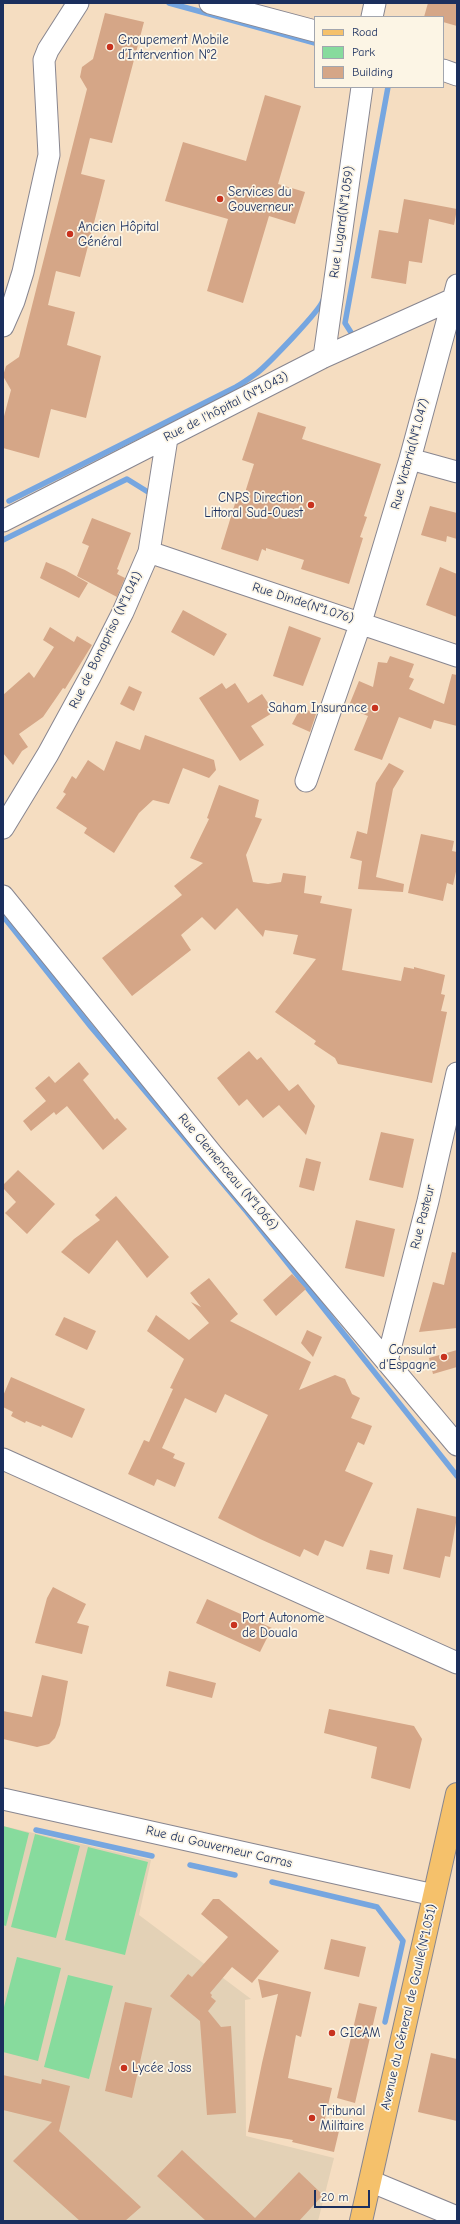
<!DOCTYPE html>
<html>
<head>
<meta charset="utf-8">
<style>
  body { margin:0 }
  #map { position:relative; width:460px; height:2224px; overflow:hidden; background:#f5ddc1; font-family:"Comic Neue",sans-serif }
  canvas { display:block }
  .frame { position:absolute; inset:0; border:4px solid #1b2f5e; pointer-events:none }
  .legend { position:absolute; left:314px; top:16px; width:130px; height:72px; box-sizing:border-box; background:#fcf5e5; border:1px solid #a2a6af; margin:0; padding:5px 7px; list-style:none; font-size:12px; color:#1b2f5e }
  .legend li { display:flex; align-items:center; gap:8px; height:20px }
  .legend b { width:20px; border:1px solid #a2a6af }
  .scale { position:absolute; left:314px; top:2190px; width:56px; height:18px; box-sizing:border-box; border:2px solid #1b2f5e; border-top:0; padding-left:5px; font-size:12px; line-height:14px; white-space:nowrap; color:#1b2f5e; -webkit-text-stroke:3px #fcf5e5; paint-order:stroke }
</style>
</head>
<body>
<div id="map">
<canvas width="460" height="2224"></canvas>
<div class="frame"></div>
<ul class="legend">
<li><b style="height:5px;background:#f5c16b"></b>Road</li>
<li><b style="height:11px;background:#87db9d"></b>Park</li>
<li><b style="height:11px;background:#d5a687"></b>Building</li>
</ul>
<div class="scale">20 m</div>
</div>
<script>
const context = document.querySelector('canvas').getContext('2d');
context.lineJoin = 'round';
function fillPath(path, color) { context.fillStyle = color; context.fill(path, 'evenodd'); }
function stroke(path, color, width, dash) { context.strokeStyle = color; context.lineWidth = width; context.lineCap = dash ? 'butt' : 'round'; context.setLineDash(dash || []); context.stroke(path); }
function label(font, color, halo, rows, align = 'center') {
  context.font = font + ' "Comic Neue",sans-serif'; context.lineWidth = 3.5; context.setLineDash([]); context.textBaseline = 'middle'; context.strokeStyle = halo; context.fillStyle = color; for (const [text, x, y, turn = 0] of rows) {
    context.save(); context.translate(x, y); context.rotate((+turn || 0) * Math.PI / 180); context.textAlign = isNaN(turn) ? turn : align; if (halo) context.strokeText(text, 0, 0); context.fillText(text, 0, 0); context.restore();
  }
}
const built = new Path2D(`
  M3,1826L151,1860L139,1915L251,1999L245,2000L246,2136L334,2158L318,2221H3Z`);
const green = new Path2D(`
  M3,1826L29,1833L6,1926L3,1925Z
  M35,1834L80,1846L56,1938L11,1927Z
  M88,1847L148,1862L125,1955L65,1940Z
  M17,1957L61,1968L38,2061L3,2052V2011Z
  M68,1975L113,1986L89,2079L44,2067Z`);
const stream = new Path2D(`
  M169,3L315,43
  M352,334L345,323L388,87
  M9,501L236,387C243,383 250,378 257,373C267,365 321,310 323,300
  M3,540L127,479L148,492
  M3,916L91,1027L247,1212L457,1476
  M36,1830L152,1856
  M190,1865L235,1875
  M272,1882L377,1907L403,1941L385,2022`);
const building = new Path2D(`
  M428,3H457V26L443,22V17H424Z
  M105,13L144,22L112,143L90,138L81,174L105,180L80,277L56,271L48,305L75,312L67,345L101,356L86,418L51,409L39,458L3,448V420L11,390L3,376L6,366L19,357L87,89L80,77L82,67L93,59Z
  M265,95L301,106L278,184L305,192L295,224L269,216L243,303L207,291L228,219L165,201L183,142L246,161Z
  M404,199L457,209L454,225L429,219L422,263L409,261L406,284L371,278L379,230L398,233Z
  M258,412L306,427L302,439L381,464L364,516L367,517L360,537L363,538L349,584L301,569L304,560L266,548V551L262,549L258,561L221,549L237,497L243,499L254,464L242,460Z
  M430,506L457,513V539L447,536L446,542L421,535Z
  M92,518L131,533L117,569L119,570L117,574L125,578L117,597L77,576L89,546L82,543Z
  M46,562L65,570L88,583L79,598L40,578Z
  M440,567L457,574V617L426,605Z
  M183,610L227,634L214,656L171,632Z
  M289,626L321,638L303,686L273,676Z
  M50,627L74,642L77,636L92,645L65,689L63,688L43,717L19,734L28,747L22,751L13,765L3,753V695L29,672L34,678L54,647L43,640Z
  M390,656L414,664L409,677L414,679L409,689L444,704L452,674L457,675V726L434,720L431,729L399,717L382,760L354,750L368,716L348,708L359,681L373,687L378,662L387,663Z
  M222,683L226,689L235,683L248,703L262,694L274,712L251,726L264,745L240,761L199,698Z
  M129,686L142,692L134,711L120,704Z
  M301,707L316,714L310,732L292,724Z
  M145,735L214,760L216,770L209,778L183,768L169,804L153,800L139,813L114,853L84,833L87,828L56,808L66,794L63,792L72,776L76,779L88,760L104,771L116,741L140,750Z
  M389,763L404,771L393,789L376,877L404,884L403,892L358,889L362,861L350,858L357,831L367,834L376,783Z
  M219,785L259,800L255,817L262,819L246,855L253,882L268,884L281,882L283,873L306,876L304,893L322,896L320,903L352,909L342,970L401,981L404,967L414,969V967L445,975L441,994L445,995L441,1011L447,1012L432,1083L338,1064L335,1058L314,1044L316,1041L275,1012L316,959L293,954L298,935L265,930L263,937L237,908L215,930L202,917L181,935L191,950L132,996L102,958L182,895L174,886L203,863L190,858L209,819L207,818Z
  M421,834L454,841L452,851L457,852V867L453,885L447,883L443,901L408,893Z
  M249,1051L257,1060L261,1057L289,1091L298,1084L315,1106L306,1135L279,1105L263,1118L247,1099L239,1106L217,1078Z
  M79,1062L89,1074L83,1080L115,1120L117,1118L127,1129L103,1150L67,1106L56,1115L54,1112L31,1131L23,1121L46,1101L35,1088L49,1076L55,1083Z
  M381,1132L414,1139L403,1188L369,1180Z
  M306,1158L321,1162L314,1191L299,1187Z
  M18,1170L55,1204L27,1234L5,1213L16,1202L3,1188V1185Z
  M116,1196L169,1257L147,1278L117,1240L89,1274L61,1252L74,1239L100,1220L95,1215Z
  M356,1220L395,1229L384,1277L345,1268Z
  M452,1252L457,1253V1328L419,1332L433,1282L444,1285Z
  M292,1274L306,1289L276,1316L263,1300Z
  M209,1278L238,1314L230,1321L311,1362L299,1390L335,1375L345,1379L352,1394L360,1398L351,1418L372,1426L364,1445L358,1442L345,1471L373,1483L343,1547L325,1540L318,1556L304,1549L300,1557L260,1539L218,1518L268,1415L225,1394L216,1413L185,1398L162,1448L175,1454L173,1458L185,1463L175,1487L157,1479L154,1486L128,1474L144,1440L149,1442L173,1389L170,1388L184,1359L147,1331L156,1315L189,1340L209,1323L191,1302L201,1307L190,1293Z
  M64,1317L96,1331L87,1350L55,1335Z
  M307,1330L322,1337L313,1357L301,1343Z
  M457,1350V1367L433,1374L429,1358Z
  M11,1377L85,1409L72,1438L42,1425L41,1427L26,1421L25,1423L11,1416L13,1412L3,1407V1396Z
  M417,1508L457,1517L450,1557L445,1556L440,1578L403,1569Z
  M370,1550L393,1555L389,1574L366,1569Z
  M53,1587L86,1604L77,1623L89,1626L82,1654L35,1643L47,1598Z
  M207,1599L272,1628L260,1652L196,1623Z
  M169,1671L216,1683L212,1698L166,1686Z
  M42,1675L68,1681L60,1725L55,1738L49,1744L37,1747L3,1739V1711L32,1717Z
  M329,1709L414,1726L422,1739L410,1789L371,1778L377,1747L324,1733Z
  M213,1899H219L279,1951L252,1983L232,1967L210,1993L212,1995L211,1997L216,2001L208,2011L221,2027L231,2026L236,2113L207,2115L200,2021L170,1996L188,1974L192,1977L228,1937L201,1914Z
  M331,1939L366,1947L359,1977L324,1969Z
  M258,1979L311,1992L301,2037L296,2035L288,2078L332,2088L323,2127L339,2131L334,2152L292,2142L293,2140L248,2132L262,2063L278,1994L262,1998Z
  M125,2002L152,2008L132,2098L105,2091Z
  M359,2003L377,2007L355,2103L337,2098Z
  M431,2053L457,2059V2121L418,2112Z
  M3,2075L41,2084L42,2079L70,2086L59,2131L141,2207L125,2221H80L13,2161L52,2122L3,2110Z
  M182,2150L255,2218L299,2172L323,2195L299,2221H206L157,2176Z`);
const minor = new Path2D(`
  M210,3L315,31
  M372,17L375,3
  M443,70L457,75
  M3,326L14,301L23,272L49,155L44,60L48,50L78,3
  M324,357L362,87
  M410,459L457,472
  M3,521L324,357L451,300
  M149,552L457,656
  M306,781L361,622L410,459L457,285
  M3,828L48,754L90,677L123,612L149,552L167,438
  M3,896L212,1154L457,1445
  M387,1361L428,1201L457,1073
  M3,1459L457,1663
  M3,1799L434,1895
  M370,2181L457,2217`);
const major = new Path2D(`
  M361,2221L457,1794`);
const markers = [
  [110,47,4,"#c8321e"],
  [220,199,4,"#c8321e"],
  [70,234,4,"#c8321e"],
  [311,505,4,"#c8321e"],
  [375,708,4,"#c8321e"],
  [444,1357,4,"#c8321e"],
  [234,1625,4,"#c8321e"],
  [332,2033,4,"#c8321e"],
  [124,2068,4,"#c8321e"],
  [312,2118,4,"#c8321e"]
];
const poiNames = [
  ["Groupement Mobile",118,40],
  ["d’Intervention N°2",118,55],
  ["Services du",228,192],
  ["Gouverneur",228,207],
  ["Ancien Hôpital",78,227],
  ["Général",78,242],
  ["CNPS Direction",303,498,"right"],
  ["Littoral Sud-Ouest",303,513,"right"],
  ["Saham Insurance",367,708,"right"],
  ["Consulat",436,1350,"right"],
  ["d'Espagne",436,1365,"right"],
  ["Port Autonome",242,1618],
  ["de Douala",242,1633],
  ["GICAM",340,2033],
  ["Lycée Joss",132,2068],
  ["Tribunal",320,2111],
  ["Militaire",320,2126]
];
const streetNames = [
  ["Rue Lugard(N°1.059)",342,222,-82],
  ["Rue de l'hôpital (N°1.043)",226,407,-27],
  ["Rue Victoria(N°1.047)",410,454,-75],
  ["Rue Dinde(N°1.076)",303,603,18],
  ["Rue de Bonapriso (N°1.041)",106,640,-64],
  ["Rue Clemenceau (N°1.066)",228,1172,50],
  ["Rue Pasteur",423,1217,-76],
  ["Rue du Gouverneur Carras",219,1847,13],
  ["Avenue du Géneral de Gaulle(N°1.051)",409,2007,-77]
];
fillPath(built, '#e3d1b6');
fillPath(green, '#87db9d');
stroke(stream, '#76a6e0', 5.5);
fillPath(building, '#d5a687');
stroke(minor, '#888690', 23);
stroke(major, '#888690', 24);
stroke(minor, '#fff', 21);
stroke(major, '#f5c16b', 22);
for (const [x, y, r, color] of markers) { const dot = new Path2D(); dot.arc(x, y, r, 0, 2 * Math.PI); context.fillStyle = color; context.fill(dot); stroke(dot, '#fcf5e5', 1.5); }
label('13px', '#1b2f5e', '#fcf5e5', poiNames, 'left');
label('13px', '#1b2f5e', '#fcf5e5', streetNames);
</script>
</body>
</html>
